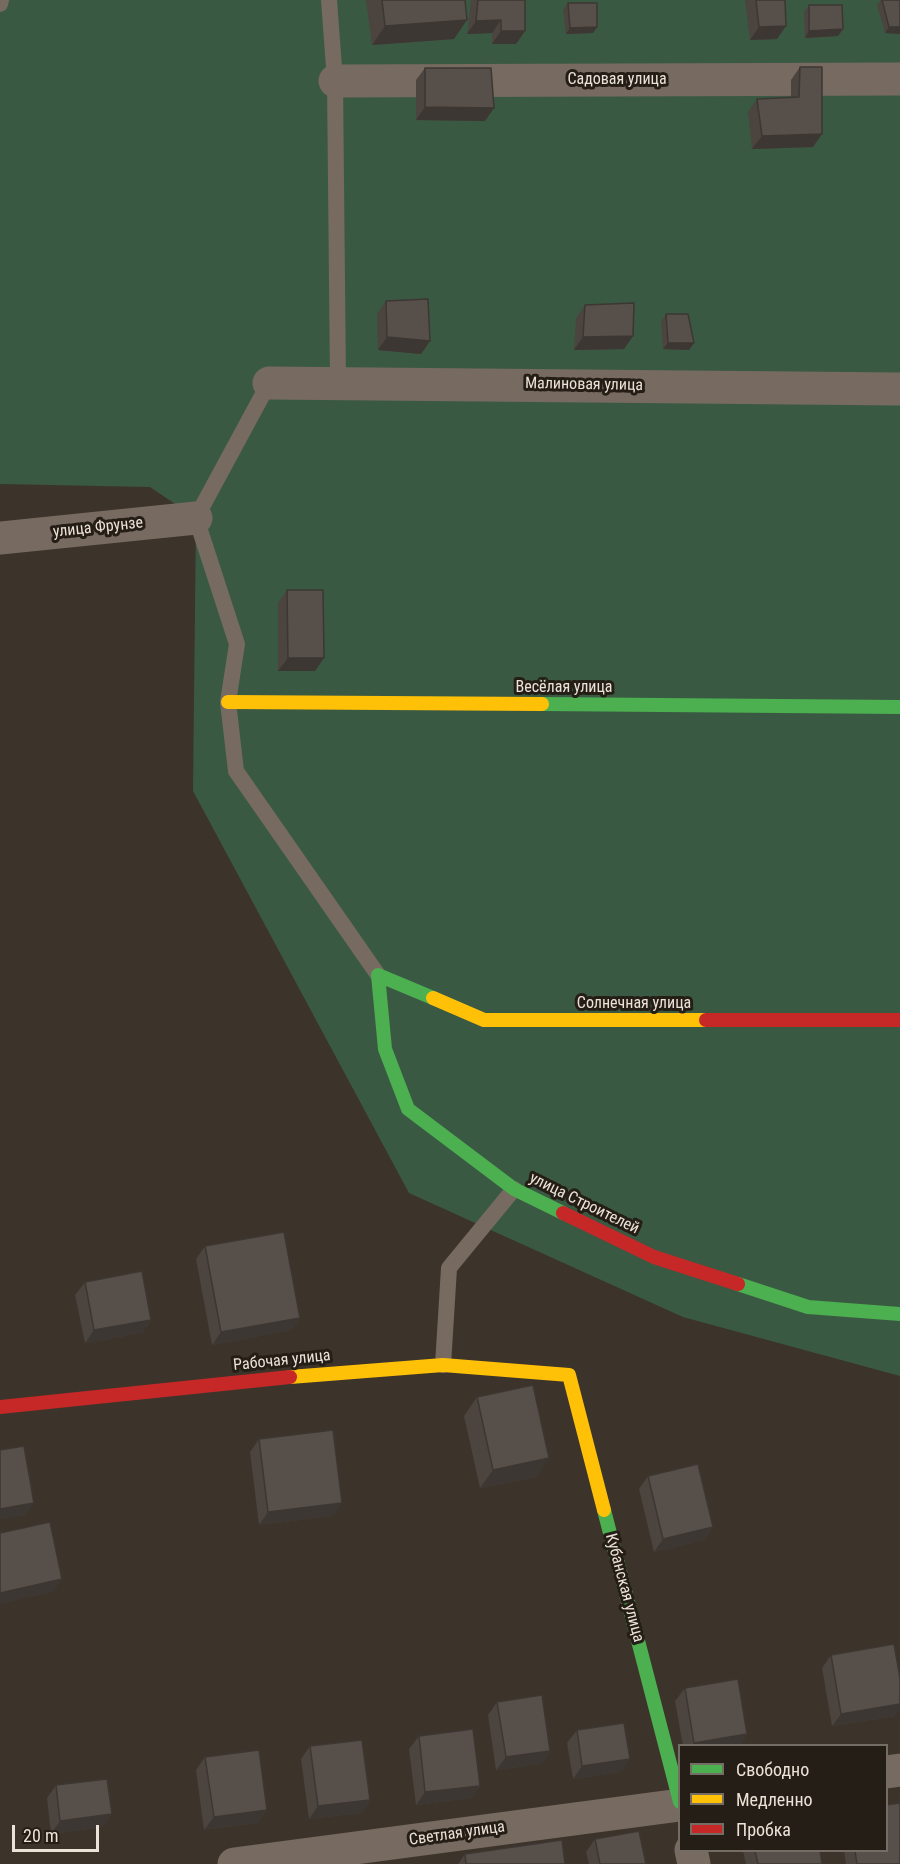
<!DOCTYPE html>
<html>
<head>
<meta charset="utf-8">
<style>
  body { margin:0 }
  #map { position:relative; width:900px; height:1864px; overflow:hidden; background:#3c342a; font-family:"Roboto Condensed",sans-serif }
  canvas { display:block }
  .legend { position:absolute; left:678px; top:1744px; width:210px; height:108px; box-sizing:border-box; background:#241e16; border:2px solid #746d64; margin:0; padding:8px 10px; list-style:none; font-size:18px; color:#ece3d8 }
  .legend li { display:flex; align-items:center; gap:12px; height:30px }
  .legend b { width:30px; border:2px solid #746d64 }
  .scale { position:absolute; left:12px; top:1825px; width:87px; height:27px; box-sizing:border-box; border:3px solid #ece3d8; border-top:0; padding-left:8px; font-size:18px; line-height:21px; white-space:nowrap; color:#ece3d8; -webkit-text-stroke:4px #241e16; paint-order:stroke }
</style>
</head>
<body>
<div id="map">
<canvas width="900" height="1864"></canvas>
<ul class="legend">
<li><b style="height:8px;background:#4caf50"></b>Свободно</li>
<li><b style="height:8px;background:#ffc107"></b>Медленно</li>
<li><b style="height:8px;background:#c62828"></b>Пробка</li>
</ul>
<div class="scale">20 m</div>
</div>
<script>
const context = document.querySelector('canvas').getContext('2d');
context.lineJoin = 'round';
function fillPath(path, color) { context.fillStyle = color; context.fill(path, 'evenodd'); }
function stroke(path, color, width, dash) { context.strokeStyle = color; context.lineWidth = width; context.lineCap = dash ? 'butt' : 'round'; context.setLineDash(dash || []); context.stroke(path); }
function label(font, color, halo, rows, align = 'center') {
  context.font = font + ' "Roboto Condensed",sans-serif'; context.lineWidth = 6; context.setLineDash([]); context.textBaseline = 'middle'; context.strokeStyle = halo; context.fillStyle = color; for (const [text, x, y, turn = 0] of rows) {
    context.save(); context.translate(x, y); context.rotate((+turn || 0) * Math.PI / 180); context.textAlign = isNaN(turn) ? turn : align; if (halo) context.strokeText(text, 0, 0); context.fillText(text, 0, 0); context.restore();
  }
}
const green = new Path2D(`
  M0,0H900V1376L683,1317L409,1193L193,791L196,518L150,487L0,484Z`);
const lane = new Path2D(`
  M329,0L335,81L338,383
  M0,4L1,0
  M269,383L196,518L237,644L228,702L236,771L378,975
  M443,1365L449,1268L514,1189`);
const street = new Path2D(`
  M335,81L900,79
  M269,383L900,389
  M0,538L196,518
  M886,1772L900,1770
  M691,1850L694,1864
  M234,1864L680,1805`);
const fast = new Path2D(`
  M542,704L900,707
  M433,998L378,975L385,1049L408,1109L514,1189L563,1213
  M738,1284L808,1307L900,1314
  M604,1510L680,1802`);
const slow = new Path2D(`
  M228,702L542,704
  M433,998L484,1020H706
  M290,1377L443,1365L569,1375L604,1510`);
const jam = new Path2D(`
  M706,1020H900
  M563,1213L654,1257L738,1284
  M0,1407L290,1377`);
const wall = new Path2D(`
  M366,0H465L454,39L372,45Z
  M471,0H525V31L516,44H492V33L467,34Z
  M745,0H785L777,39L750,40Z
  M881,0H900V34L885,33L877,5Z
  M568,3L597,27L593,33L566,34L563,10Z
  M809,5L843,29L838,36L805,38L804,12Z
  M800,67L813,147L752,149L748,112L757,99L791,97V80Z
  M425,68L494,108L485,121L416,120V80Z
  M386,301L430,341L421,354L378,350L377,314Z
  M585,305L633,336L624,349L574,350L576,318Z
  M666,314L694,343L689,350L663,349L661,321Z
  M287,590L324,658L315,671H278V603Z
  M205,1246L300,1318L291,1330L212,1345L196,1259Z
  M85,1282L151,1320L142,1333L85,1343L75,1295Z
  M477,1397L536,1477L480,1488L464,1416Z
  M259,1439L333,1516L259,1525L250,1452Z
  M648,1476L713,1527L704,1540L654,1552L639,1489Z
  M831,1655L895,1716L832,1726L822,1668Z
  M685,1688L747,1734L739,1746H683L675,1701Z
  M497,1702L550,1751L541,1764L496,1770L488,1715Z
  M577,1730L621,1772L573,1779L567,1743Z
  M419,1736L480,1786L471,1798L416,1805L409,1749Z
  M310,1746L370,1800L361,1813L309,1819L301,1759Z
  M205,1757L258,1823L204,1830L196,1770Z
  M56,1785L103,1827L51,1834L47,1798Z
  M595,1839L646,1864H589L586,1852Z
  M743,1851H820L822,1864H746Z
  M844,1851H886L900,1864H846Z
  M465,1854L565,1864H458Z`);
const shadedWall = new Path2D(`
  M467,20L454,39L372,45L385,26Z
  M501,20L492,33L467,34L476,21Z
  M786,26L777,39L750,40L759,27Z
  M597,27L593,33L566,34L570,28Z
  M889,27H900V34L885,33Z
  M843,29L838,36L805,38L809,31Z
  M501,31H525L516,44H492Z
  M425,107L494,108L485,121L416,120Z
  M822,134L813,147L752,149L762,136Z
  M633,336L624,349L574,350L583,337Z
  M387,337L430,341L421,354L378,350Z
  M668,343H694L689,350L663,349Z
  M288,658H324L315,671H278Z
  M300,1318L291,1330L212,1345L221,1332Z
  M151,1320L142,1333L85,1343L94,1330Z
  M549,1458L536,1477L480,1488L493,1470Z
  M34,1503L25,1516L0,1520V1509Z
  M342,1503L333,1516L259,1525L268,1512Z
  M713,1527L704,1540L654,1552L663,1539Z
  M62,1579L53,1592L0,1604V1593Z
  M900,1704V1709L895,1716L832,1726L841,1714Z
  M747,1734L739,1746H692L694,1743Z
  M550,1751L541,1764L496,1770L506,1757Z
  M630,1759L621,1772L573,1779L582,1766Z
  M480,1786L471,1798L416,1805L425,1792Z
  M370,1800L361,1813L309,1819L318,1806Z
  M267,1810L258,1823L204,1830L214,1817Z
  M112,1814L103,1827L51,1834L60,1821Z`);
const building = new Path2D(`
  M382,0H465L467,20L385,26Z
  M478,0H525V31H501V20L476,21Z
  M756,0H785L786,26L759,27Z
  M882,0H900V27H889Z
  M568,3H597V27L570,28Z
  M809,5H842L843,29L809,31Z
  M800,67H822V134L762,136L757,99L799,97Z
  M425,68H491L494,108L425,107Z
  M428,299L430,341L387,337L386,301Z
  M634,303L633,336L583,337L585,305Z
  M666,314H688L694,343H668Z
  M287,590H323L324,658H288Z
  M284,1232L300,1318L221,1332L205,1246Z
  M142,1271L151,1320L94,1330L85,1282Z
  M533,1385L549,1458L493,1470L477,1397Z
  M333,1430L342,1503L268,1512L259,1439Z
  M24,1446L34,1503L0,1509V1450Z
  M698,1464L713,1527L663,1539L648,1476Z
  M50,1522L62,1579L0,1593V1533Z
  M894,1644L900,1678V1704L841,1714L831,1655Z
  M738,1679L747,1734L694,1743L685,1688Z
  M542,1695L550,1751L506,1757L497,1702Z
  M624,1723L630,1759L582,1766L577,1730Z
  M473,1729L480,1786L425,1792L419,1736Z
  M362,1740L370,1800L318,1806L310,1746Z
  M259,1750L267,1810L214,1817L205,1757Z
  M107,1779L112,1814L60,1821L56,1785Z
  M900,1803V1864H857L855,1851H886V1805Z
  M639,1831L646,1864H600L595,1839Z
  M562,1840L565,1864H466L465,1854Z
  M755,1851H820L822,1864H758Z`);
const streetNames = [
  ["Садовая улица",617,80],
  ["Малиновая улица",584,385,1],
  ["улица Фрунзе",98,528,-6],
  ["Весёлая улица",564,688],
  ["Солнечная улица",634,1004],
  ["улица Строителей",584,1204,26],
  ["Рабочая улица",282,1361,-6],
  ["Кубанская улица",624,1588,75],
  ["Светлая улица",457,1834,-8]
];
fillPath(green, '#3a5943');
stroke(lane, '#776a61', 16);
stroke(street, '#776a61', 33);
stroke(fast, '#4caf50', 14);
stroke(slow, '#ffc107', 14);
stroke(jam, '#c62828', 14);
fillPath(wall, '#4b443f');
fillPath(shadedWall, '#3d3733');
fillPath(building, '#574f49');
stroke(building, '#3d3733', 1.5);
label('16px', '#ece3d8', '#241e16', streetNames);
</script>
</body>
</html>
